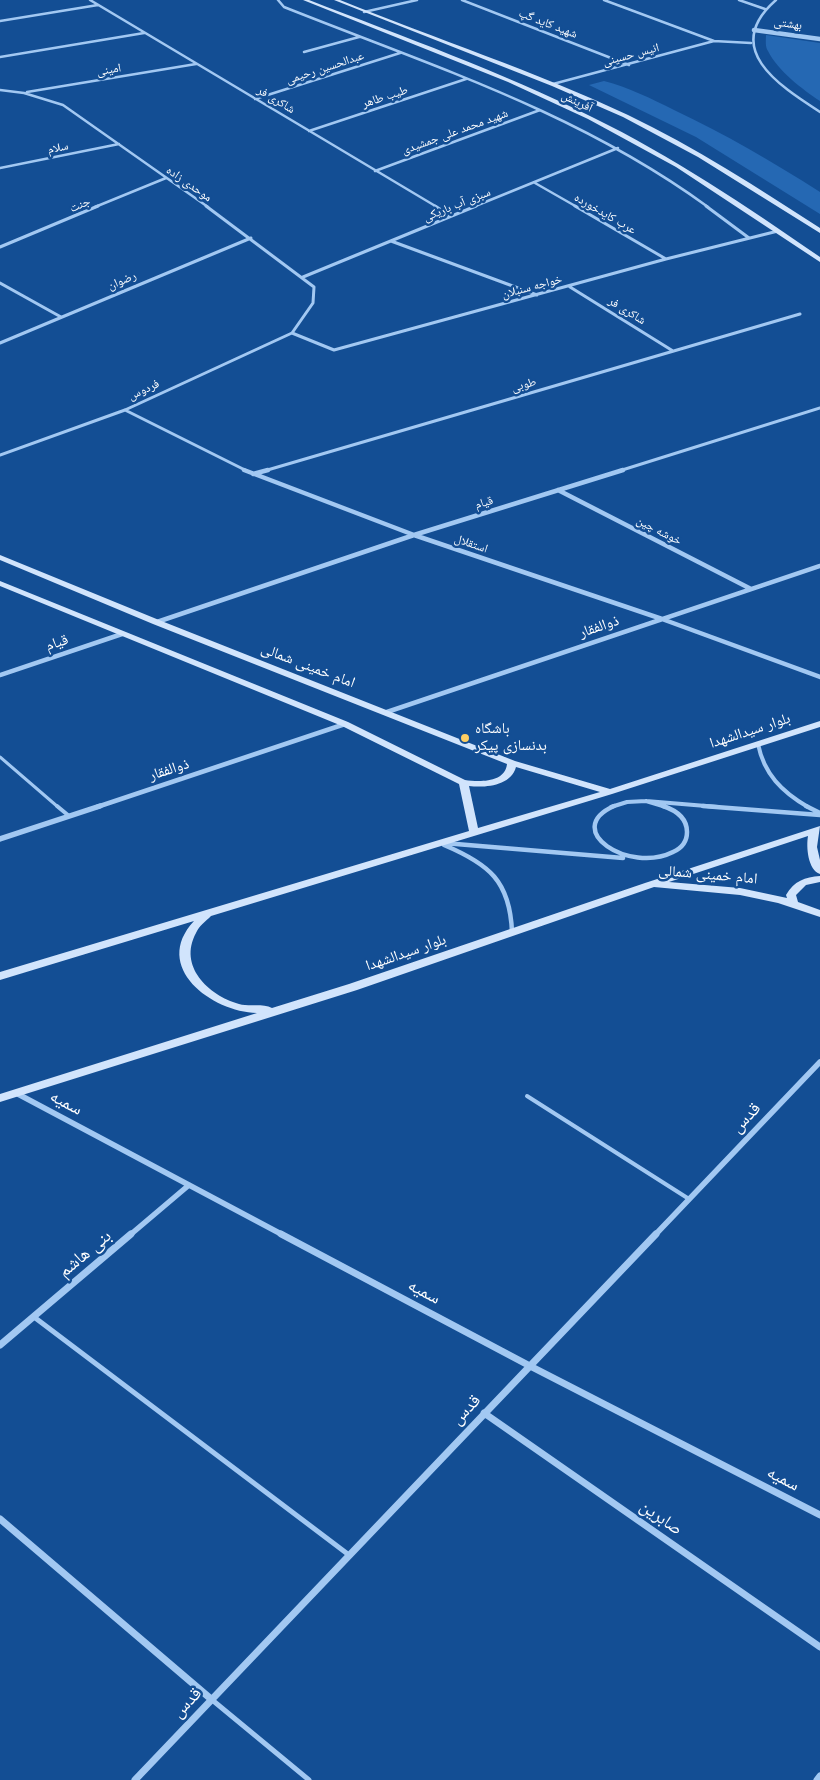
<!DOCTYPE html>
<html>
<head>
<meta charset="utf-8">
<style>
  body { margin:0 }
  canvas { display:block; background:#134e94 }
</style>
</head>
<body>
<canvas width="820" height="1780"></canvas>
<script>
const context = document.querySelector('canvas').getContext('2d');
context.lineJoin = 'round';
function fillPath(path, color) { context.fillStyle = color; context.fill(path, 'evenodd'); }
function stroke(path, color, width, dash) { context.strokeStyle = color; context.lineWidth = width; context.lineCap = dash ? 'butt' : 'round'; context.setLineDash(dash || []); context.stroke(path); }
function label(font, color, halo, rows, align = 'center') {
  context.font = font + ' Arial,"Noto Naskh Arabic",sans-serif'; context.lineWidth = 5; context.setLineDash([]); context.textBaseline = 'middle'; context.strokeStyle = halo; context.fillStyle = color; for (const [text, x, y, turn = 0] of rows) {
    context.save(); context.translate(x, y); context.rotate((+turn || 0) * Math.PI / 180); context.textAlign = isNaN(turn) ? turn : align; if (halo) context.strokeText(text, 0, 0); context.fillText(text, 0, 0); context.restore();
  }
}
const green = new Path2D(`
  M766,35L820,43V101C802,89 778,71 768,51C765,47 766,40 766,35Z
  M604,81C628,87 652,99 674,110C725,134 773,162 820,192V214L696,137L589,85Z`);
const serviceFar2 = new Path2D(`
  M0,757L58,807`);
const serviceFar1 = new Path2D(`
  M57,806L69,816
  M527,1096L689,1199`);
const service = new Path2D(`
  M34,1317L349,1555
  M211,1699L309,1780`);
const pedestrianFar1 = new Path2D(`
  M758,744C764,774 782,792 808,807
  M646,801L718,807
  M646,801L666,807
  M611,807L627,802L646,801`);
const pedestrian = new Path2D(`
  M614,806C561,830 629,874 673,852C682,848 687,842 687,832C687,818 675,810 663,806
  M703,806L820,815
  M806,806L820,813
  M444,843L623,858
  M444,845C489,864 510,881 512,932`);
const minorFar4 = new Path2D(`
  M90,0L437,207
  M278,0L284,7C432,66 578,112 708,207
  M462,0L629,65
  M604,0L714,41L751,43
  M739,0L765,9
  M776,0C721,48 778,85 820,112
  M364,12L417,0
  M0,21L98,5
  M304,52L359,37
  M0,57L144,33
  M553,84L714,41
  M0,90L24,93L63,105L208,207
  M27,92L196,64
  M255,99L400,53
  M309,131L466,79
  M0,168L119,144
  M375,171L540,110
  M535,183L577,207
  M95,207L166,178
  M473,207L618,148`);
const minorFar3 = new Path2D(`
  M206,206L314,287L313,303L292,333
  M435,206L451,216
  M575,206L666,259
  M706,206L749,238
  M391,241L537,295
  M0,247L98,206
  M303,277L476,206
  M0,283L61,317
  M570,287L673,351
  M292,333L334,350L666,259L778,231
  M0,343L251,238
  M125,410L247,471
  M0,455L125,410L292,333
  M264,471L800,314
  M619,471L820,408`);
const minorFar2 = new Path2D(`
  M244,470L414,535L662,619L820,677
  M253,474L268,470
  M558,490L751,589
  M157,622L414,535L623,470
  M0,675L122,634
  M387,712L820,566
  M97,807L345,724`);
const minorFar1 = new Path2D(`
  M0,839L100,806
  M16,1093L283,1235
  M130,1235L189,1185
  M655,1235L820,1062`);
const minor = new Path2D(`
  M281,1234L530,1366L820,1515
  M0,1345L131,1234
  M484,1413L820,1647
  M0,1519L211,1699
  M135,1780L656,1234
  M817,1780L820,1776`);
const tertiary = new Path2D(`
  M754,30L820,39`);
const secondary = new Path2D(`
  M303,0H309C404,37 500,71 592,117C672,156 746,206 820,257V262L676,167L588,119L508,82Z
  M334,0H340C436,39 535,71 628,115C695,147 758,188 820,228V233L698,157L623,117L552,86Z
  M0,555L159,620L515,761L610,789L820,721V727L612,794L211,916C206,921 199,926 196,933C178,966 208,995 239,1004C249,1007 263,1003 272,1008L349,984L645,883L820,826L817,847L820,860V874C808,870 806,847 808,836L669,882L740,888L787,898L786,895C794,881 805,877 820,876V882L806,885L796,895L798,902L820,910V917L778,903L740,895L654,887L357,990L0,1102V1094L257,1013C212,1012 151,967 194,921L0,980V972L469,831L459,784L342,726L0,586V581L348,722L465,780C479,782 505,783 507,764L153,624L0,560ZM516,767L600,792L478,828L469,786C485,788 511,786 516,767Z`);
const markers = [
  [465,738,5,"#ffcf63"]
];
const farStreetnames = [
  ["شهید کاید گپ",548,24,21],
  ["بهشتی",788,24,8],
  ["انیس حسینی",631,55,-15],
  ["عبدالحسین رحیمی",325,68,-18],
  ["امینی",109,70,-10],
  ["طیب طاهر",385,97,-18],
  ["شاکری فر",276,100,31],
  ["آفرینش",577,102,25],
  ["شهید محمد علی جمشیدی",455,132,-20],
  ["سلام",58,148,-12],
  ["موحدی زاده",189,184,35],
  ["جنت",80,205,-23],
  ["سبزی آب باریکی",457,205,-22],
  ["عرب کایدخورده",605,214,30],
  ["رضوان",122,281,-23],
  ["خواجه سنبلان",532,287,-15],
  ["شاکری فر",627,311,32],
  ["طوبی",524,385,-16],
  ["فردوس",144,390,-25],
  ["قیام",484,503,-17],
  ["خوشه چین",659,531,27],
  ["استقلال",471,544,19]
];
const streetNames = [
  ["ذوالفقار",599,627,-19],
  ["قیام",57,643,-19],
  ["امام خمینی شمالی",308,666,21],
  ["بلوار سیدالشهدا",750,731,-18],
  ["ذوالفقار",169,770,-18],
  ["امام خمینی شمالی",708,875,5],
  ["بلوار سیدالشهدا",406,953,-19]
];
const poiNames = [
  ["باشگاه",475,729],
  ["بدنسازی پیکر",475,746]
];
const nearStreetnames = [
  ["سمیه",66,1103,28],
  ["قدس",746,1118,-46],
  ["بنی هاشم",85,1254,-40],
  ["سمیه",424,1292,28],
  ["قدس",466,1410,-46],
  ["سمیه",783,1479,27],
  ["صابرین",661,1518,35],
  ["قدس",187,1703,-46]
];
fillPath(green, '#2568b3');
stroke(serviceFar2, '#a2c8f2', 3);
stroke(serviceFar1, '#a2c8f2', 4);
stroke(service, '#a2c8f2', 5);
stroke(pedestrianFar1, '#a2c8f2', 4);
stroke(pedestrian, '#a2c8f2', 4.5);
stroke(minorFar4, '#a2c8f2', 2.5);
stroke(minorFar3, '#a2c8f2', 3);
stroke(minorFar2, '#a2c8f2', 4.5);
stroke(minorFar1, '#a2c8f2', 5.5);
stroke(minor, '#a2c8f2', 7);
stroke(tertiary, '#a2c8f2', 4.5);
fillPath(secondary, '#d1e4fc');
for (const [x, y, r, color] of markers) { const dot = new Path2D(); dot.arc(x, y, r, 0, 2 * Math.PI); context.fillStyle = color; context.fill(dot); stroke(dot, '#134e94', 2); }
label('12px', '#fff', '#134e94', farStreetnames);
label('15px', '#fff', '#134e94', streetNames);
label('15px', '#fff', '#134e94', poiNames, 'left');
label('18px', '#fff', '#134e94', nearStreetnames);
</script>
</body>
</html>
